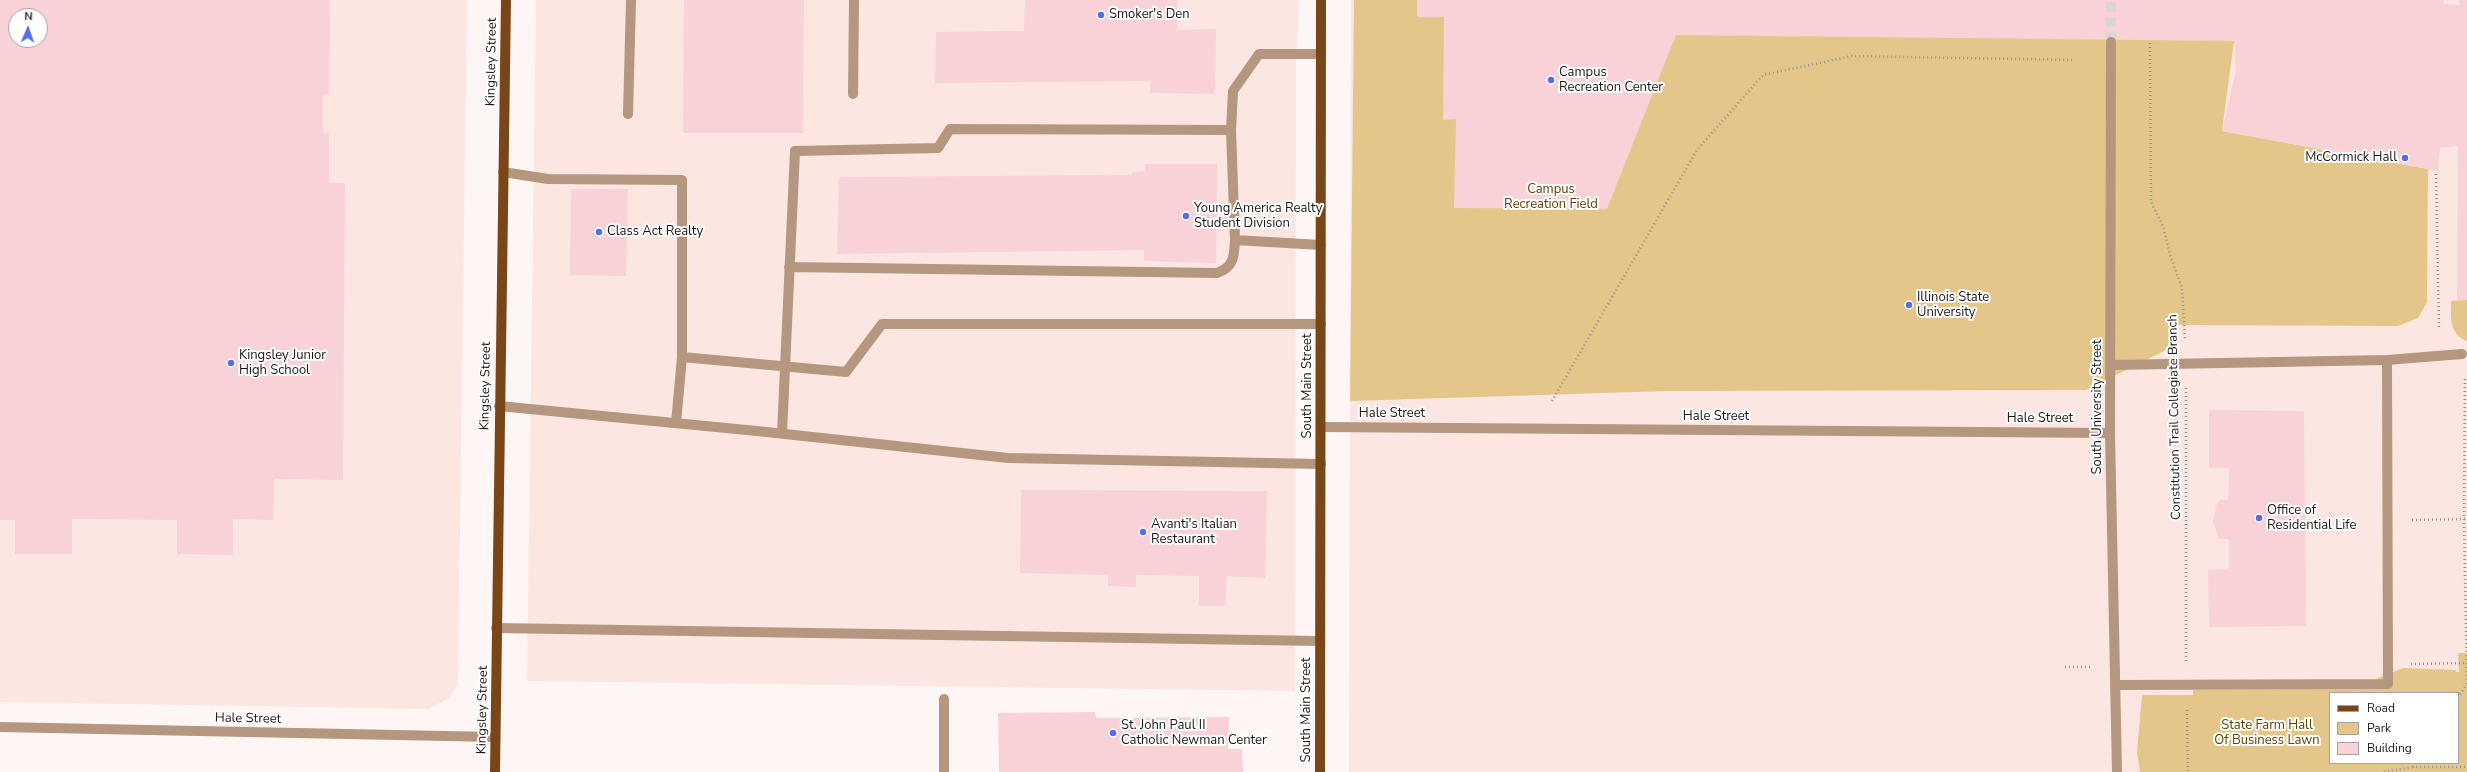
<!DOCTYPE html>
<html>
<head>
<meta charset="utf-8">
<style>
  body { margin:0 }
  #map { position:relative; width:2467px; height:772px; overflow:hidden; background:#fef6f5; font-family:"Nunito Sans",sans-serif }
  canvas { display:block }
  .legend { position:absolute; left:2329px; top:692px; width:130px; height:72px; box-sizing:border-box; background:#fff; border:1px solid #a4a2a2; margin:0; padding:5px 7px; list-style:none; font-size:12px; color:#1b1716 }
  .legend li { display:flex; align-items:center; gap:8px; height:20px }
  .legend b { width:20px; border:1px solid #a4a2a2 }
  .north { position:absolute; left:8px; top:8px; width:40px; height:40px; box-sizing:border-box; background:#fff; border:1px solid #a4a2a2; border-radius:50%; rotate:2deg; font-size:11px; font-weight:700; line-height:16px; text-align:center; color:#1b1716 }
  .north::after { content:''; display:block; margin:auto; width:14px; height:18px; background:#566fe4; clip-path:polygon(50% 0,100% 100%,50% 72%,0 100%) }
</style>
</head>
<body>
<div id="map">
<canvas width="2467" height="772"></canvas>
<ul class="legend">
<li><b style="height:5px;background:#794617"></b>Road</li>
<li><b style="height:11px;background:#e5c68a"></b>Park</li>
<li><b style="height:11px;background:#f8d2d6"></b>Building</li>
</ul>
<div class="north">N</div>
</div>
<script>
const context = document.querySelector('canvas').getContext('2d');
context.lineJoin = 'round';
function fillPath(path, color) { context.fillStyle = color; context.fill(path, 'evenodd'); }
function stroke(path, color, width, dash) { context.strokeStyle = color; context.lineWidth = width; context.lineCap = dash ? 'butt' : 'round'; context.setLineDash(dash || []); context.stroke(path); }
function label(font, color, halo, rows, align = 'center') {
  context.font = font + ' "Nunito Sans",sans-serif'; context.lineWidth = 4; context.setLineDash([]); context.textBaseline = 'middle'; context.strokeStyle = halo; context.fillStyle = color; for (const [text, x, y, turn = 0] of rows) {
    context.save(); context.translate(x, y); context.rotate((+turn || 0) * Math.PI / 180); context.textAlign = isNaN(turn) ? turn : align; if (halo) context.strokeText(text, 0, 0); context.fillText(text, 0, 0); context.restore();
  }
}
const built = new Path2D(`
  M0,0H467L458,685L450,697L429,709L0,702ZM16,16H40V40H16Z
  M536,0H1299L1296,69L1295,691L527,681Z
  M1351,0H2467V772H1349ZM2330,693H2458V763H2330Z`);
const green = new Path2D(`
  M1354,0H2087L2234,41L2222,131L2428,169L2427,302L2418,318L2398,326L2178,325V344L2086,390L1667,391L1350,401Z
  M2467,300V341C2449,334 2451,318 2451,301Z
  M2458,653H2467V772H2140L2137,752L2142,695H2193V690L2352,689L2403,668L2456,670V672H2459ZM2330,693H2458V763H2330Z`);
const building = new Path2D(`
  M0,0H330L329,95L323,96V133H329V183H345L343,480L274,479L273,520L233,519V555L177,554V520L72,519V554H15V520H0ZM16,16H40V40H16Z
  M684,0H804L803,133H683Z
  M1025,0H1177V30L1216,29L1215,94L1150,93L1151,81L935,83L936,32L1024,31Z
  M1417,0H2443L2444,4L2459,5V0H2467V300H2457L2458,146L2440,148L2438,171L2222,131L2236,70L2234,41L1676,35L1607,209L1454,208L1456,119L1443,120L1444,17H1417Z
  M1145,164H1217L1216,263L1144,261V250L837,254L839,177L1132,175V172L1145,171Z
  M571,189H628L626,276L570,275Z
  M2209,410L2304,411L2306,626L2209,627L2208,570L2229,569V539H2219L2213,520L2217,504L2221,499L2228,500L2229,468H2209Z
  M1021,490L1267,491L1265,578L1227,576L1225,606H1199V576L1136,575V587L1108,586V575L1020,573Z
  M1095,712L1096,718L1229,717L1228,749H1242L1243,772H999L998,713Z`);
const tertiaryTunnel = new Path2D(`
  M2111,42V0`);
const path = new Path2D(`
  M2150,43L2151,202L2163,226L2171,258L2182,288L2185,339
  M2436,174L2439,330
  M2465,379L2464,519L2467,684
  M1552,401L1697,150L1763,75L1852,56L2072,60
  M2412,520L2467,519
  M2186,661V388
  M2411,664L2466,663
  M2065,667H2090
  M2458,698L2467,684
  M2187,710L2188,772
  M2416,763L2413,767H2467
  M2384,772L2413,767`);
const service = new Path2D(`
  M1321,54H1259L1233,91L1231,130L1235,240L1321,245
  M853,94L854,0
  M628,114L631,0
  M503,172L548,179L682,180V357L846,372L882,324H1321
  M789,267L1217,273C1234,267 1234,257 1235,240
  M2111,365L2387,360L2462,354
  M499,406L757,431L1008,458L1321,464
  M676,423L682,357
  M782,433L795,151L938,148L950,129L1231,130
  M496,628L1320,641
  M2116,685L2388,684L2387,360
  M944,772V699`);
const minor = new Path2D(`
  M1321,427L2110,433
  M0,727L495,737`);
const tertiary = new Path2D(`
  M2111,42L2110,433L2117,772`);
const primary = new Path2D(`
  M495,772L506,0
  M1320,772L1321,0`);
const markers = [
  [1101,15,4,"#566fe4"],
  [1551,80,4,"#566fe4"],
  [2405,158,4,"#566fe4"],
  [1186,216,4,"#566fe4"],
  [599,232,4,"#566fe4"],
  [1909,305,4,"#566fe4"],
  [231,363,4,"#566fe4"],
  [2259,518,4,"#566fe4"],
  [1143,532,4,"#566fe4"],
  [1113,733,4,"#566fe4"]
];
const poiNames = [
  ["Smoker's Den",1109,15],
  ["Campus",1559,73],
  ["Recreation Center",1559,88],
  ["McCormick Hall",2397,158,"right"],
  ["Young America Realty",1194,209],
  ["Student Division",1194,224],
  ["Class Act Realty",607,232],
  ["Illinois State",1917,298],
  ["University",1917,313],
  ["Kingsley Junior",239,356],
  ["High School",239,371],
  ["Office of",2267,511],
  ["Residential Life",2267,526],
  ["Avanti's Italian",1151,525],
  ["Restaurant",1151,540],
  ["St. John Paul II",1121,726],
  ["Catholic Newman Center",1121,741]
];
const streetNames = [
  ["Kingsley Street",492,62,-89],
  ["Kingsley Street",486,386,-89],
  ["South Main Street",1308,386,-90],
  ["South University Street",2098,407,-90],
  ["Hale Street",1392,414],
  ["Hale Street",1716,417],
  ["Constitution Trail Collegiate Branch",2175,417,-91],
  ["Hale Street",2040,419],
  ["Kingsley Street",483,710,-89],
  ["South Main Street",1307,710,-90],
  ["Hale Street",248,719,1]
];
const parkNames = [
  ["Campus",1551,190],
  ["Recreation Field",1551,205],
  ["State Farm Hall",2267,726],
  ["Of Business Lawn",2267,741]
];
fillPath(built, '#fbe6e1');
fillPath(green, '#e5c68a');
fillPath(building, '#f8d2d6');
stroke(tertiaryTunnel, '#dcd5d4', 10, [10, 5]);
stroke(path, '#968f8e', 2.5, [1, 3]);
stroke(service, '#b59780', 10);
stroke(minor, '#b59780', 10);
stroke(tertiary, '#b59780', 10);
stroke(primary, '#794617', 10);
for (const [x, y, r, color] of markers) { const dot = new Path2D(); dot.arc(x, y, r, 0, 2 * Math.PI); context.fillStyle = color; context.fill(dot); stroke(dot, '#fff', 1.5); }
label('13px', '#1b1716', '#fff', poiNames, 'left');
label('13px', '#1b1716', '#fff', streetNames);
label('13px', '#5d4300', '#fff', parkNames);
</script>
</body>
</html>
